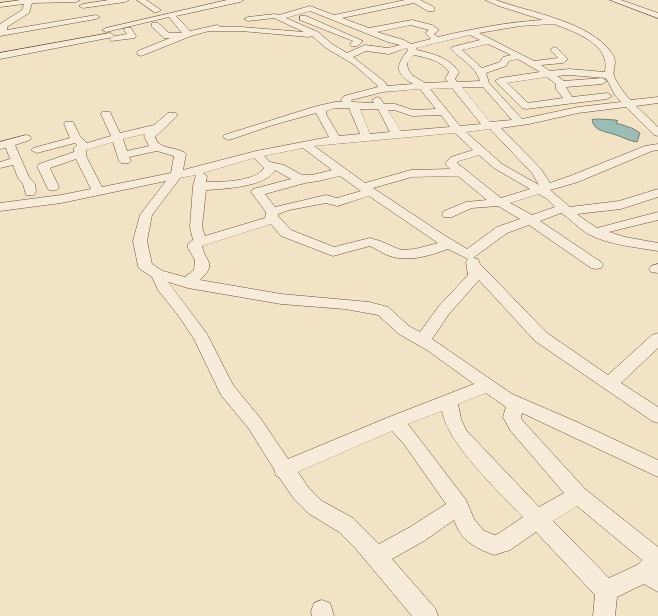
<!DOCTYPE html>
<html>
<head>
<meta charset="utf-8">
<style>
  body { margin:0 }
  canvas { display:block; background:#f2e2c6 }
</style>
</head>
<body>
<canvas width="658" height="616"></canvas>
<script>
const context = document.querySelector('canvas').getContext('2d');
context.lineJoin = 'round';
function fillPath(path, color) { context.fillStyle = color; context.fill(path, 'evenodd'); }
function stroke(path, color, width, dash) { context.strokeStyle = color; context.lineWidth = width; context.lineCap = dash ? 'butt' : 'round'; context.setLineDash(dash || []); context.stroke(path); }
const water = new Path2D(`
  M597,119L615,120L618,121L616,123C625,126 632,127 640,133L637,142C629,141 623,137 616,135C606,131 594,132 592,120Z`);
const minor = new Path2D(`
  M21,0H80L76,2L32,3L29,13L7,27V30L96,15L100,17L96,19L0,36V24L22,10L24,4L0,7V3Z
  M109,0H129L125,2L83,8L79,6L83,4Z
  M137,0H146L161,10L157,12H154Z
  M227,0H244L240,2L176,16L190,31L217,25L221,27H241L304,32L274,18L248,21L244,19L248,17L275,14L279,15L310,6L334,15L405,0H420L434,7V11H428L414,3L342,18L369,28L412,20L432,25L439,30L434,34L438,37C472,29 507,22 543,20L499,6L485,0H496C531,13 588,21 611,52C619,62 612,68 614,76C616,82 626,96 631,100L658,97V103L636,106L658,127V136L654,135L626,107L578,113L529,124L501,128L541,169L550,183L570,176L645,146L658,144V150L652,151L578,182L550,190L570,207L619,201L658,189V197L621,209L577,214L585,220L597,228L658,212V220L609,232L625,237L658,243V251C635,247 609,245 588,234C578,228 571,219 561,213L540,221L601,262L603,265L601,268L596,269L591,268L529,225L507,233L473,258L478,259L480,264L547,333L608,375L652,335L658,333V348L621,383L658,407V423L652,421L535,341L479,280L449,314L432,339L512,394L577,422L658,460V477L522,413L521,417L522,420L585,489L658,547V592L644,584L617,597L615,616H593L595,595L536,532L510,550L494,555C474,547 462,542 454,520L424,541L392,559L435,608L438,616H412L356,549L339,532L308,513L294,499L279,477L276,476L274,469L249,429L221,395L194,339L178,315L158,290L152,277L140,269L138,266L133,241L140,215L166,181L61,203L0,211V203L61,195L91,189L76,159L50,168L59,187L57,190H49L47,187L37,166L39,164L74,152V148L77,145L75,143L37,153L31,150L33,148L70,138L64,124L65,122H73L80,136L87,143L111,136L101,114L102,112H110L120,133L154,125L168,113H176L177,115L176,117L155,137C158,149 174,147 184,152L186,154L183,170L256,151L329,137L316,113L273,125L232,139L228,140L223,137L224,135L317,106L335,102H342L341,100L344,96L378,87L377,85L353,64L326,48L312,36L309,37L241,31H209L191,36L141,56L138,55L137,53L138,51L170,38H164L152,27V23H158L169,33H182L169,17L106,32L102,30L106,28ZM310,11L388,42L400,45L388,48L365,45L347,53L332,44L318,32L286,18ZM554,24C575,32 611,44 605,72L569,69L550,71L541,65L563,63L568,59L557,48L554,47L550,50L558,58L534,61L479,33L520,26ZM411,25L429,30L425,33L431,39L411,44L404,40L377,32ZM470,35L480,40L452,47L451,49C461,60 475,65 480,81L457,82L455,79L459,72C448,57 434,54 417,50L416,48ZM488,44L511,55L503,57L500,62L482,68L462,50ZM406,48L408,50C396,66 394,72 413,84L387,86L385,82L353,57L366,51L389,54ZM414,55C427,58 441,60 449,72L445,79L448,82L425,83L412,75L408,69L407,63ZM518,59L540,72L500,78L495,81L522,108L526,109L607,99L612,96L607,93L572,97L566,87L602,84L607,81L602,78L564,81L557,76L569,75L606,78L615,95L621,102L578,107L522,119L489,83L486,73L506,66L509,61ZM547,77L556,84V89L563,98L528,103L507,83ZM462,87H483L512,120L490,122ZM452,88L481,124L460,126L430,89ZM420,89L436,109L413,110L395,104H384L380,98L377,97L372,100L374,103L352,102L351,100L383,92ZM335,108H349L360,134L339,136L326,114V111ZM360,109H378L390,132L370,134ZM388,110H394L412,116L441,115L450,127L401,131ZM490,129L532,173L539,185L502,164L466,132ZM455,133L473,150L451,157L445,164L450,169L411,170L365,183L314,146ZM145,134L144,136L149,146L127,151L123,139ZM113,142L119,161L121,163H129L131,161L129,157L157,151L174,156L171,173L102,187L86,156V150ZM303,148L332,170L312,175H302L284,165L270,162L264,156ZM479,155L494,168L530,189L501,198L457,163L459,161ZM254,158L264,168C255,182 221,182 206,182L207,176L203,173ZM275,170L291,179L253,189L251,192L266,212L265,218L205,236L202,227L206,190C223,189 267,187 275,170ZM196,175L193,186L190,227L193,240L188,244V248L195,260L194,270L185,277L163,271L152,264L147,241L152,215L180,178ZM340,176L361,191L337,198L326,195L275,207L265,194L305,183L318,181ZM458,176L487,200L466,202L444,211L442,214L444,217H452L472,208L498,206L520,219L497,227L467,249L444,235L373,188L412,177ZM539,194L547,199L555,207L532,215L510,203ZM369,196L438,243L415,249L401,250L380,241L370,238L334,247L291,230L278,216V214L289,210L326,203L337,206ZM271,224L281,236L333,256L370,246C376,249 381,252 387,255C407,263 429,256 448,249L468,259L466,262L468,275L439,306L420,332L409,326L388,307L369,302L281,294L200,280C218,263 205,262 202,246ZM168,282L188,288L281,304L345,309L378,315L399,334L427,350L474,384L389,417L288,459L261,419L233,385L207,334ZM486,393L506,407L503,417L510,430L564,493L539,507L466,430L461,419L458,404ZM442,411C447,443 500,493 523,517L498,534L494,535L483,530L474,519L466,500L408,424ZM392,431L404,444L446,504L410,527L379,544L353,518L322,501L308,487L298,472ZM577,506L642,560L637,565L609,578L553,521Z
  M610,0H621L658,13V18Z
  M300,16H306L363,41L357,46H351L350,44L353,41L300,20Z
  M125,28H131L136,36L135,38L111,41L110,39L111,37L127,34L124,30Z
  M110,33L114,35L113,37L0,59V53Z
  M26,135L30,136L31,138L30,140L15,145L29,177L35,184L36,192L34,195H26L23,184L18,178L13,165L0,168V162L10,159L6,148L0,149V142Z
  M658,264V273L651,272L649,269L651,266Z
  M322,600L330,603L334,616H312L311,611L314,603Z`);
fillPath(water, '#9bbdb6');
stroke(water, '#747f6f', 1);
stroke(minor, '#685334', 1);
fillPath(minor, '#f7ecda');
</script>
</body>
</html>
